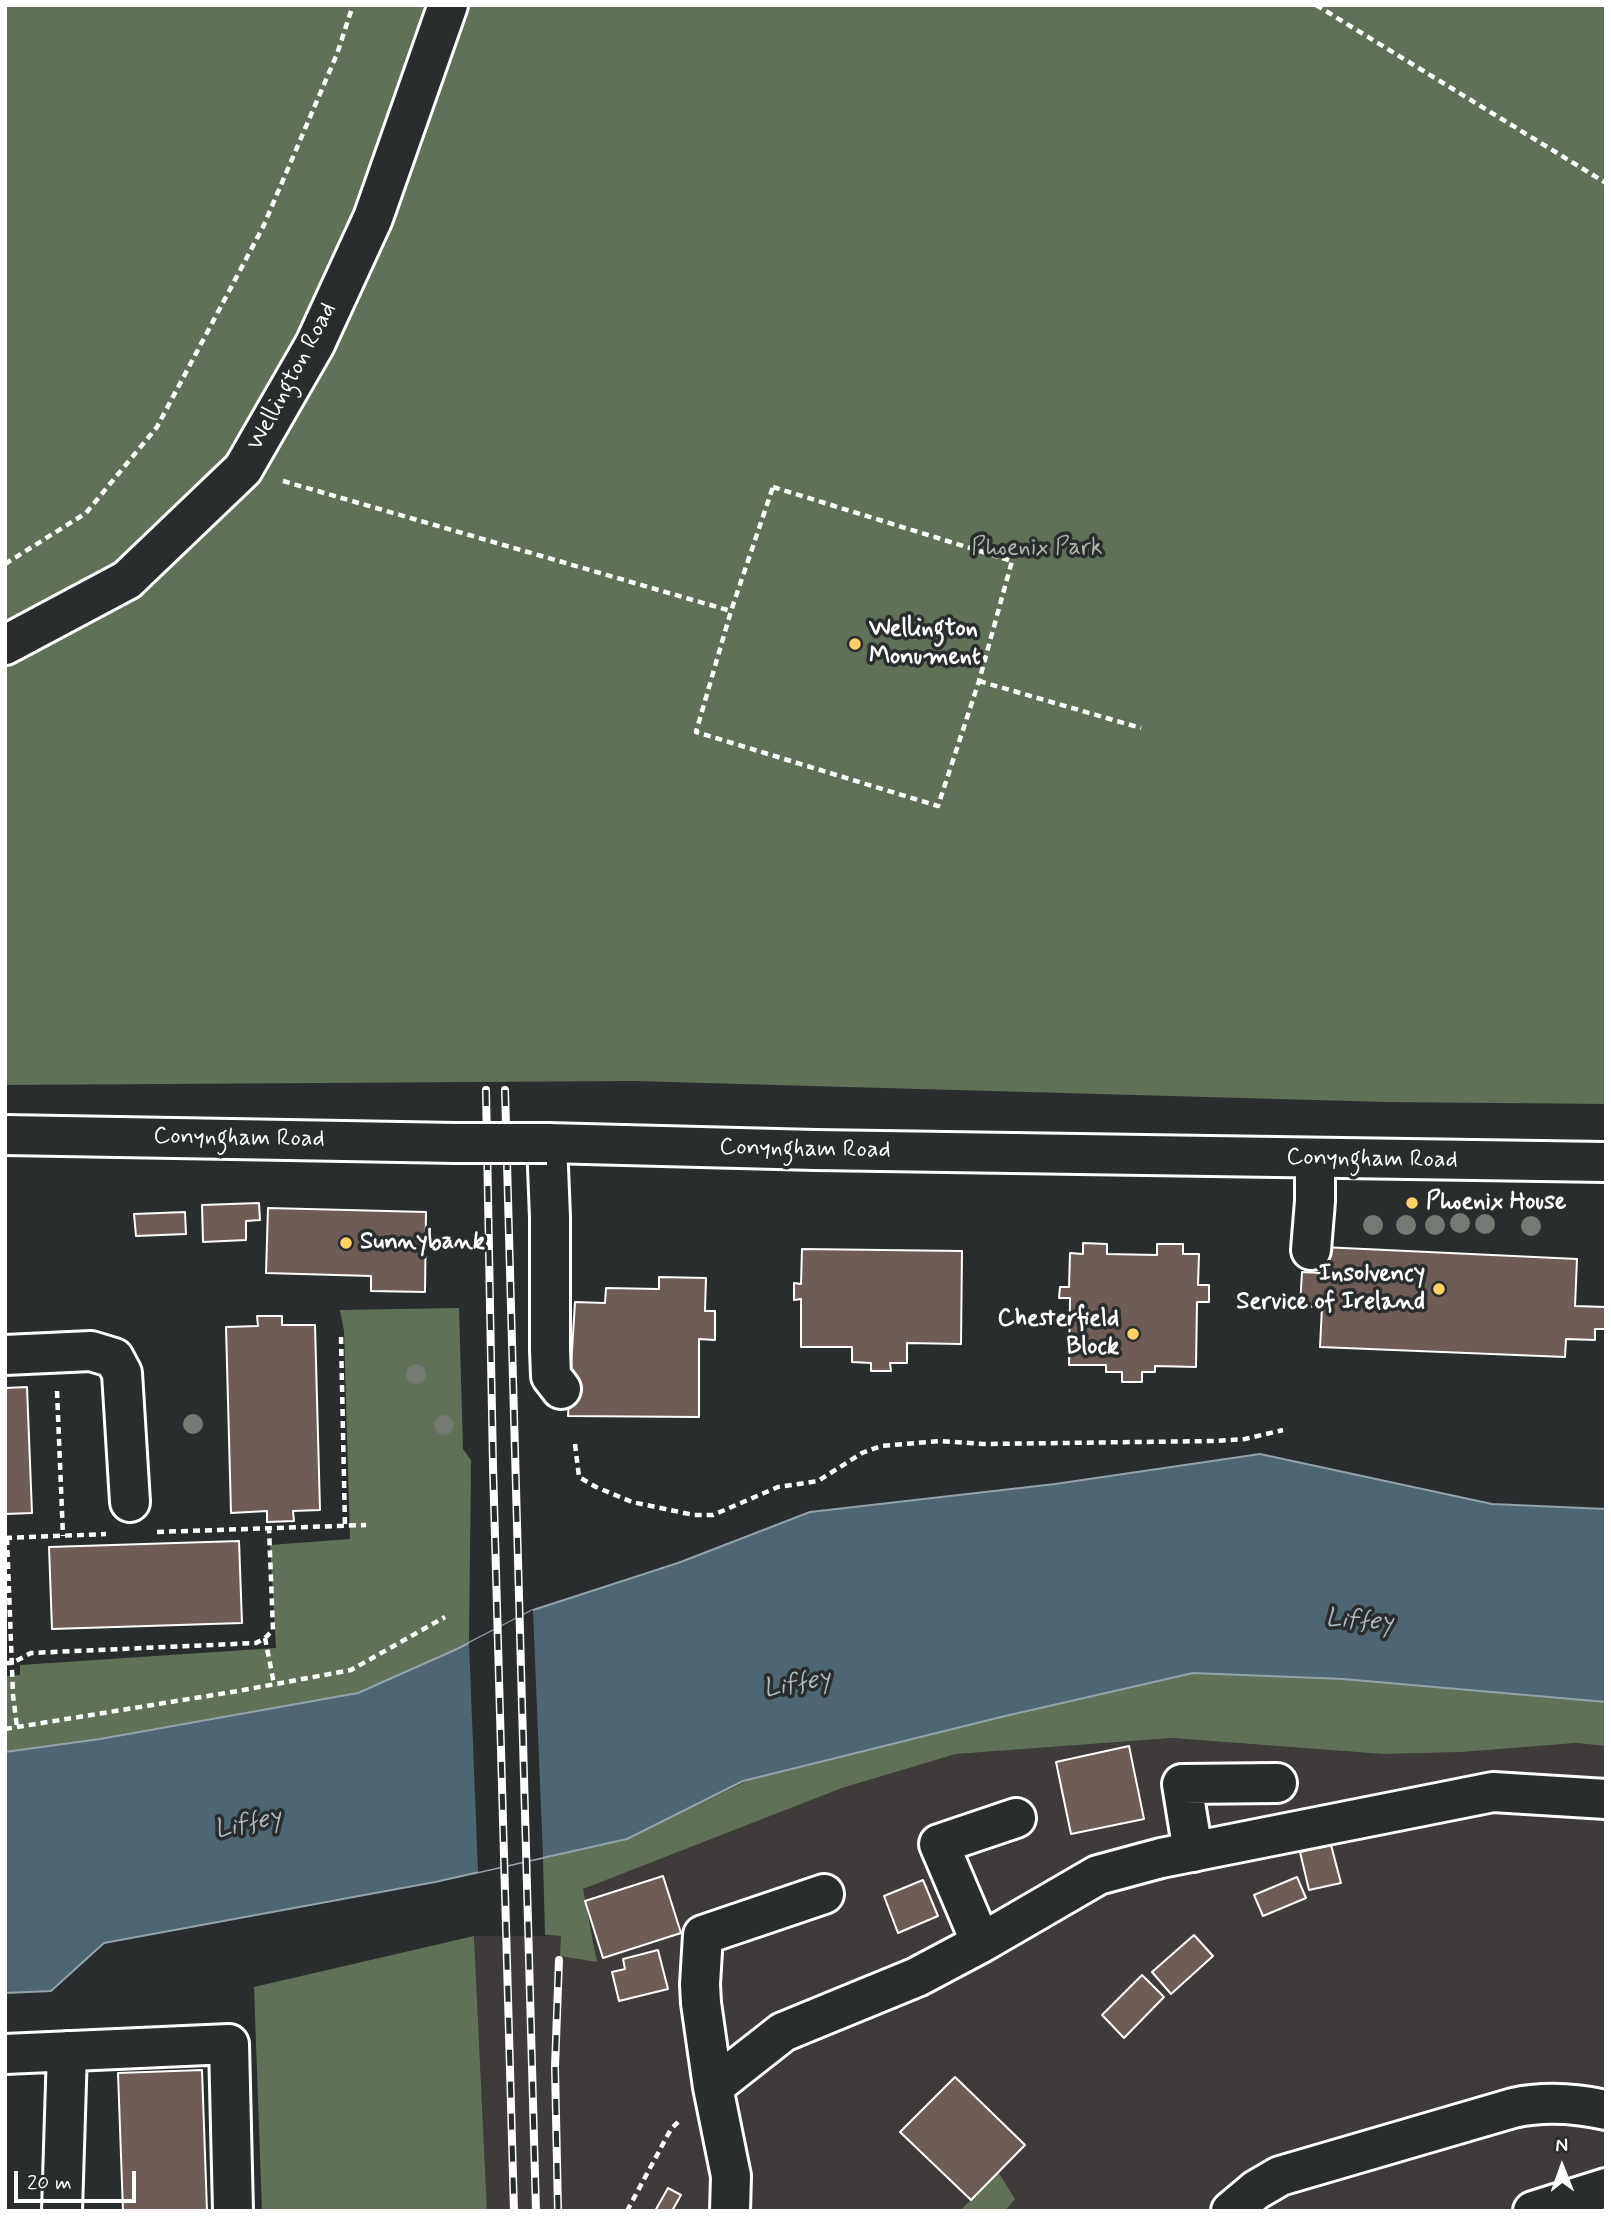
<!DOCTYPE html>
<html>
<head>
<meta charset="utf-8">
<style>
  body { margin:0 }
  #map { position:relative; width:1611px; height:2216px; overflow:hidden; background:#2a2d2e; font-family:Mynerve,sans-serif }
  canvas { display:block }
  .frame { position:absolute; inset:0; border:7px solid #fff; pointer-events:none }
  .north { position:absolute; left:1527px; top:2132px; width:70px; height:70px; -webkit-text-stroke:5px #2a2d2e; paint-order:stroke; rotate:359deg; font-size:19px; font-weight:700; line-height:28px; text-align:center; color:#fff }
  .north::after { content:''; display:block; margin:auto; width:24px; height:32px; background:#fff; clip-path:polygon(50% 0,100% 100%,50% 72%,0 100%) }
  .scale { position:absolute; left:14px; top:2171px; width:122px; height:32px; box-sizing:border-box; border:4px solid #fff; border-top:0; padding-left:9px; font-size:21px; line-height:24px; white-space:nowrap; color:#fff; -webkit-text-stroke:5px #2a2d2e; paint-order:stroke }
</style>
</head>
<body>
<div id="map">
<canvas width="1611" height="2216"></canvas>
<div class="frame"></div>
<div class="north">N</div>
<div class="scale">20 m</div>
</div>
<script>
const context = document.querySelector('canvas').getContext('2d');
context.lineJoin = 'round';
function fillPath(path, color) { context.fillStyle = color; context.fill(path, 'evenodd'); }
function stroke(path, color, width, dash) { context.strokeStyle = color; context.lineWidth = width; context.lineCap = dash ? 'butt' : 'round'; context.setLineDash(dash || []); context.stroke(path); }
function label(font, color, halo, rows, align = 'center') {
  context.font = font + ' Mynerve,sans-serif'; context.lineWidth = 7; context.setLineDash([]); context.textBaseline = 'middle'; context.strokeStyle = halo; context.fillStyle = color; for (const [text, x, y, turn = 0] of rows) {
    context.save(); context.translate(x, y); context.rotate((+turn || 0) * Math.PI / 180); context.textAlign = isNaN(turn) ? turn : align; if (halo) context.strokeText(text, 0, 0); context.fillText(text, 0, 0); context.restore();
  }
}
const built = new Path2D(`
  M1172,1738L1383,1754L1462,1752L1576,1743L1606,1746V2211H487L474,1936H561L596,1962L594,1941L582,1889L842,1788L956,1754Z`);
const green = new Path2D(`
  M5,5H1606V1104L1386,1102L633,1081L5,1085Z
  M459,1308L463,1449L471,1460L469,1643L358,1693L100,1739L5,1752V1676L20,1675V1665L276,1648L270,1545L350,1539L344,1331L340,1310Z
  M1193,1673L1343,1679L1606,1702V1746L1576,1743L1462,1752L1383,1754L1172,1738L956,1754L842,1788L583,1889L597,1962L560,1956L561,1936L545,1935L543,1857L627,1839L749,1780L1001,1717Z
  M474,1936L487,2211H262L254,1987Z
  M998,2172L1015,2199L1005,2211H960Z`);
const water = new Path2D(`
  M1260,1454L1492,1504L1606,1509V1702L1343,1679L1193,1673L1001,1717L743,1781L627,1839L435,1882L104,1943L51,1991L5,1993V1752L100,1739L358,1693L457,1649L533,1610L678,1563L810,1512L1055,1484Z`);
const pier = new Path2D(`
  M533,1610L543,1857L478,1872L469,1643Z`);
const building = new Path2D(`
  M259,1203L260,1220L246,1221V1240L203,1242L202,1205Z
  M268,1208L426,1212L425,1292L371,1291V1276L266,1273Z
  M185,1212L186,1234L136,1236L134,1214Z
  M1083,1243L1107,1244V1254L1157,1255V1244H1183V1254H1199L1198,1285H1209V1302H1197L1196,1367L1155,1366V1372H1142V1382H1122V1372H1106V1365H1069L1070,1298H1059L1060,1287H1069L1070,1253L1083,1254Z
  M1322,1247L1577,1259L1575,1306L1606,1307V1329H1595V1340L1566,1339L1565,1357L1320,1347L1322,1307L1300,1306L1302,1272L1321,1273Z
  M802,1249L962,1251L961,1344L907,1343V1363H890L891,1371H871V1363L852,1362V1347H801V1299L794,1300V1283L801,1284Z
  M659,1277L706,1278L705,1311H715V1340L699,1339V1417L568,1416L575,1302L605,1303L606,1288L659,1289Z
  M257,1316H282V1325H315L320,1510L293,1511L294,1521L267,1522V1511L231,1513L226,1327L258,1326Z
  M27,1387L32,1513L5,1514V1388Z
  M239,1541L242,1623L52,1629L49,1547Z
  M1129,1746L1144,1819L1071,1834L1056,1762Z
  M1331,1845L1341,1883L1309,1890L1300,1852Z
  M663,1876L681,1933L603,1958L585,1901Z
  M1297,1877L1306,1898L1263,1916L1254,1895Z
  M923,1880L938,1916L898,1933L884,1896Z
  M1194,1935L1213,1956L1171,1994L1152,1972Z
  M658,1950L668,1989L619,2001L612,1972L625,1969L623,1959Z
  M1142,1975L1164,1997L1124,2038L1102,2015Z
  M202,2070L207,2211H123L118,2073Z
  M955,2077L1025,2145L971,2200L900,2132Z
  M668,2188L681,2195L672,2211H655Z`);
const path = new Path2D(`
  M1316,5L1606,183
  M283,481L731,611
  M773,487L1012,561L979,681L938,806L696,732L731,611Z
  M5,564L86,513L157,427L263,227L337,54L353,5
  M979,681L1141,728
  M341,1337L345,1526
  M57,1391L63,1536
  M575,1444L579,1477L596,1487L632,1502L694,1515H713L778,1487L818,1481L862,1453L881,1446L940,1441L984,1444L1214,1441L1245,1439L1283,1430
  M157,1532L366,1525
  M5,1538L106,1534
  M7,1538L13,1695L17,1727
  M265,1638L274,1684
  M5,1663H12L31,1653L256,1643L265,1638L273,1630L269,1528
  M5,1729L238,1691L351,1670L445,1617
  M627,2211L671,2129L679,2121`);
const minor = new Path2D(`
  M5,645L127,580L243,469L315,344L373,218L448,5
  M547,1143L550,1217V1350L551,1376L561,1389
  M1311,1250L1315,1201V1159
  M5,1355L91,1351L114,1358L122,1373L130,1502
  M1193,1852L1182,1784L1277,1783
  M981,1943L939,1844L1016,1818
  M5,2054L229,2044L233,2211
  M713,2087L783,2032L917,1977L981,1943L1098,1875L1161,1858L1493,1792L1606,1799
  M62,2211L67,2051
  M730,2211L731,2176L713,2087L701,2003L700,1984L703,1935L824,1894
  M1231,2211L1256,2190L1280,2176L1513,2108C1545,2101 1574,2103 1606,2110
  M1533,2211L1606,2188`);
const major = new Path2D(`
  M5,1135L457,1143
  M547,1143L815,1150L1606,1162`);
const rail = new Path2D(`
  M486,1090L493,1466L514,2211
  M505,1090L536,2211
  M558,2211L555,2067L559,1960`);
const majorBridge = new Path2D(`
  M457,1143H547`);
const trees = [
  [1460,1223],
  [1485,1224],
  [1373,1225],
  [1406,1225],
  [1435,1225],
  [1531,1226],
  [416,1374],
  [193,1424],
  [444,1425]
];
const markers = [
  [855,644,7,"#ffd166"],
  [1412,1203,7,"#ffd166"],
  [346,1243,7,"#ffd166"],
  [1439,1289,7,"#ffd166"],
  [1133,1334,7,"#ffd166"]
];
const streetNames = [
  ["Wellington Road",293,377,-62],
  ["Conyngham Road",239,1139,1],
  ["Conyngham Road",805,1150,1],
  ["Conyngham Road",1372,1160,1]
];
const parkNames = [
  ["Phoenix Park",1037,549]
];
const poiNames = [
  ["Wellington",869,630],
  ["Monument",869,658],
  ["Phoenix House",1426,1203],
  ["Sunnybank",360,1243],
  ["Insolvency",1425,1275,"right"],
  ["Service of Ireland",1425,1303,"right"],
  ["Chesterfield",1119,1320,"right"],
  ["Block",1119,1348,"right"]
];
const waterNames = [
  ["Liffey",1359,1622,4],
  ["Liffey",797,1685,-10],
  ["Liffey",248,1825,-12]
];
fillPath(built, '#3e3b3a');
fillPath(green, '#617058');
fillPath(water, '#4d6672');
stroke(water, '#94a3aa', 2);
fillPath(pier, '#2a2d2e');
fillPath(building, '#6e5d56');
stroke(building, '#fff', 2);
stroke(minor, '#fff', 44);
stroke(major, '#fff', 44);
stroke(path, '#fff', 4.5, [7, 5]);
stroke(minor, '#2a2d2e', 38);
stroke(major, '#2a2d2e', 38);
stroke(rail, '#fff', 8);
stroke(rail, '#2a2d2e', 5, [16]);
stroke(majorBridge, '#fff', 44, []);
stroke(majorBridge, '#2a2d2e', 38);
context.fillStyle = '#747973';
for (const [x, y] of trees) { context.beginPath(); context.arc(x, y, 10, 0, 2 * Math.PI); context.fill(); }
for (const [x, y, r, color] of markers) { const dot = new Path2D(); dot.arc(x, y, r, 0, 2 * Math.PI); context.fillStyle = color; context.fill(dot); stroke(dot, '#2a2d2e', 2.5); }
label('24px', '#fff', '#2a2d2e', streetNames);
label('24px', '#b0b8ac', '#2a2d2e', parkNames);
label('bold 24px', '#fff', '#2a2d2e', poiNames, 'left');
label('italic 26px', '#afbac0', '#2a2d2e', waterNames);
</script>
</body>
</html>
